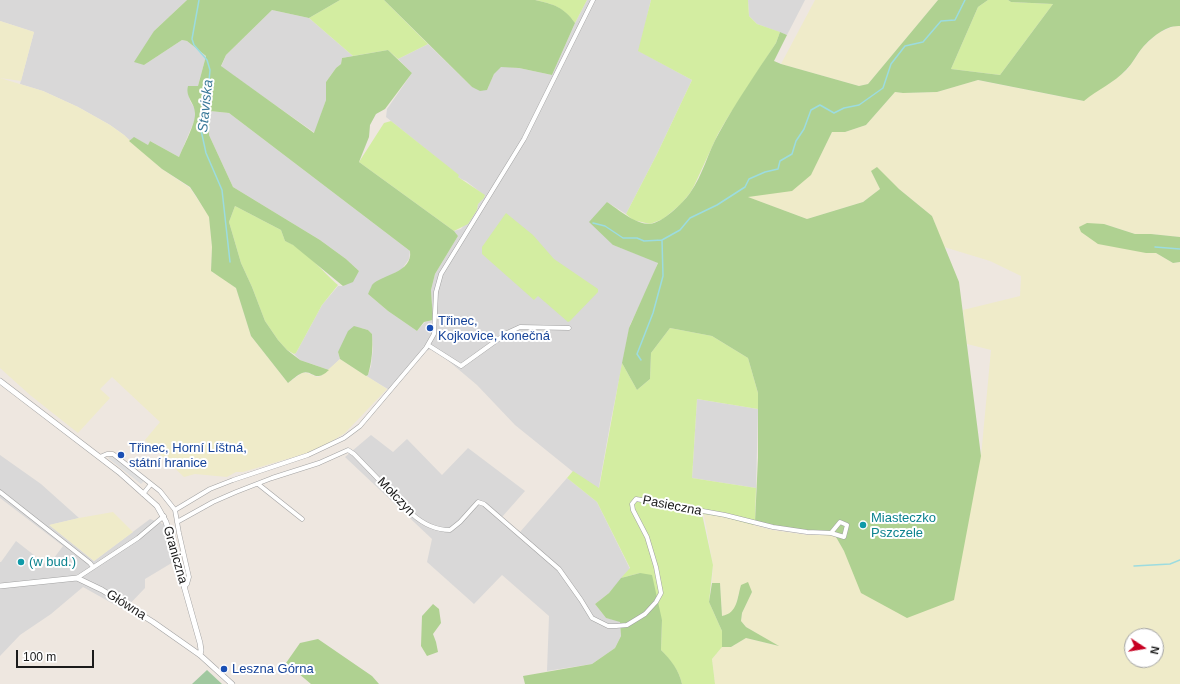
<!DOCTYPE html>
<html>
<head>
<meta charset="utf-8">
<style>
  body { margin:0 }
  #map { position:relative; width:1180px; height:684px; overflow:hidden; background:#eee7e0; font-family:Helvetica,sans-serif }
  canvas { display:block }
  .north { position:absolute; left:1124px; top:628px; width:40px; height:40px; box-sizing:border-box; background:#fff; border:1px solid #a4a4a4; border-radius:50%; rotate:102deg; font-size:11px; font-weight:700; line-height:16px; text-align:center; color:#1b1b1b }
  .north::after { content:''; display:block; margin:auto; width:14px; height:18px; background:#c70022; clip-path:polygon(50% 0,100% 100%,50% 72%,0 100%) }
  .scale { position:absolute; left:16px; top:650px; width:78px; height:18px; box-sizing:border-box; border:2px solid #1b1b1b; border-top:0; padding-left:5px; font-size:12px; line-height:14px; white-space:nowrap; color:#1b1b1b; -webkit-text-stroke:3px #fff; paint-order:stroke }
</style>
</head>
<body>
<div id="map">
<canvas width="1180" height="684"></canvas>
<div class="north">N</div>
<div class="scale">100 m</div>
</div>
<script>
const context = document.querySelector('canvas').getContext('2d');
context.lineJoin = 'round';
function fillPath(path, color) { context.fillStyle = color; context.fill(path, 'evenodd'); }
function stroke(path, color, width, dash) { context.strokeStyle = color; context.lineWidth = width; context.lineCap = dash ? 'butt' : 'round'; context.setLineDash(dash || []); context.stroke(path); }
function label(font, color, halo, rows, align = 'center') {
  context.font = font + ' Helvetica,sans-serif'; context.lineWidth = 4; context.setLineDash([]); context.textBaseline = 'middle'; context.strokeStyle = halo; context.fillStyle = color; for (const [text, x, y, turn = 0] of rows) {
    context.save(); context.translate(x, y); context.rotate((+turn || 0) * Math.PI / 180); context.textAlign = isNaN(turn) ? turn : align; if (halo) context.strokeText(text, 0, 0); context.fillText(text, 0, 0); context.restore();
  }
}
const residential = new Path2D(`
  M0,0H187L154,31L144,65L182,40L187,41L206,56L198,86H188L190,101L195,109V119L179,157L150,141L148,145L134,138L129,141L124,135L110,125L78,107L43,91L20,84L34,32L0,21Z
  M587,0H651L639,51L692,80L657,154L626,214L607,202L613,245L658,262L652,279L630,325L610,425L598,492L515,425L477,385L433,348L424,352L391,391L366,376L368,375L371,366L373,348L372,334L368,330L361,328L338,352L340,359L329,370L300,360L294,354L296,353L322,305L338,286H343L359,271L346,259L320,240L233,187L209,135L210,111L229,113L410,251L409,259L402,269L373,285L368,294L388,311L417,331L425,322L433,320L431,290L435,274L458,236L454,231L461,229L477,210L478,204L485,196L466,181L461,179L458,177V175L386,117L387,109L412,73L398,59L428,44L472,87L487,90L494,74L501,66L519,68L552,75L575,23Z
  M748,0H805L787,35L757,24L749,16Z
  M272,10L309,18L353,56L342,58L341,64L336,68L326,82V100L315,133L221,67L226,55Z
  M697,399L758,409L756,488L692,478Z
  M371,435L393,452L407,439L442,475L468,448L525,491L502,517L520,532L567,478L597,502L630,569L609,593L595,604L606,618L620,621L621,636L615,648L592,664L547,671L549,616L502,575L474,604L427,562L432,539L345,457Z
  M0,455L41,484L79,518L50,525L94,561L150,519L174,528L180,558L145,579V588L124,610L83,587L51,614L20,635L0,656V562H1L16,541L48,566L63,546L0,498Z`);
const farmland = new Path2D(`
  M815,0H938L868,84L859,86L781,64Z
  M0,21L34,32L21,81L0,78L43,91L78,107L110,125L124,135L162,169L190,188L209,216L212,247L211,268L213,273L217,274L236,288L251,336L288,383L302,373H307L317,377L321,376L340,359L387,389L345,433L329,443L314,451L243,472H236L227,477L195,474L184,477L145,440L160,422L112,377L100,389L110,398L78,433L30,395L0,368Z
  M1175,26H1180V237L1151,234H1135L1104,224L1146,253H1156L1173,263L1180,262V684H715L712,659L722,647H731L746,638L778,646L746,627L741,621L742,613L752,592L741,585L735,609L730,614L722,616L720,583H712L713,565L704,515L723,517L772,530L807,535L831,534L836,537L844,551L981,456L991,350L967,344L963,310L1020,296L1021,276L990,261L944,247L932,216L899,189L871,171L880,189L863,202L807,219L747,197L811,174L832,132H845L866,125L895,92L903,93L937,92L977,80L1083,101L1096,91L1110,83L1127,70L1143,47L1158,33ZM1132,636H1156V660H1132Z
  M113,512L133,532L94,561L49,525L79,518Z`);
const grass = new Path2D(`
  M340,0H384L428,44L398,59L388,50L353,56L309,18Z
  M535,0H587L575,23C563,7 553,4 535,0Z
  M651,0H748L749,16L757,24L780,32L776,43L728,117L718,134L694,186L690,193L681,204L663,219L650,224L633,220L626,214L657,154L692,80L638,51Z
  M988,0H1008L1011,2L1053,4L1000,75L951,69L978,7Z
  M391,121L459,175L458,177L485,195L484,198L478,204L477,210L468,224L454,231L359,162L384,123Z
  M235,206L281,230L285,241C304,248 323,272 338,285L322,305L296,353L294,354L287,350L278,340L265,321L252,287L241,263L229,222Z
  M506,213L533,235L554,259L598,289V292L570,321L568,322L538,296L534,300L482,254V247Z
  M670,328L712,336L748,358L758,393V409L697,399L692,478L756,488L755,522L753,525L723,517L702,514L713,565L709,602L722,631V647L712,659L715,684H682C679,670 671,661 661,650L662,620L640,573L621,578L630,568L597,502L567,478L573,471L599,488L622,363L637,390L650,379L651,353Z`);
const forest = new Path2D(`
  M187,0H340L309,18L272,10L226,55L221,66L314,133L326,100V82L336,68L341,64L342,58L388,50L412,73L385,109L376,114L370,125L369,137L359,162L454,231L458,236L435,274L431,290L433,320L424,322L417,331L388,311L368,294C369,291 371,288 372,285C382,274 413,273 410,251L229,113L210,111L209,135L233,187L320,240L346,259L359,271L353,282L343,286L293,245L285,241L281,230L235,206L229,222L241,263L252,287L265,321L278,340L287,350L300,360L329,370C314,384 313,369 302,373C297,375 292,380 288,383L251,336L236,288L211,271L212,247L209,217L196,196L190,187L162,169L129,141L134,137L148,145L150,141L179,157C183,147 196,123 195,113C195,103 185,97 188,86H198L206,56L187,41L182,40L144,65L134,62L154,31Z
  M384,0H535C553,4 564,7 575,23L552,75L519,68L501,67L494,74L487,90L480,91L472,87Z
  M938,0H988L978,7L951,69L1000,75L1053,4L1011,2L1008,0H1180V26C1166,25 1152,37 1143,47C1137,54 1133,63 1126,70C1114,83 1097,90 1084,101L978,80L937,92L903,93L895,92L866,125L845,132H832L811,175L792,191L748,197L807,219L863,202L880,189L871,171L877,167L899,189L932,216L959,282L981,456L954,600L907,618L861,593L844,551L836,537L830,532L807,531L755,522L758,458V393L748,358L712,336L670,328L651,353L650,379L637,390L622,363L629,328L658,263L613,245L589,222L607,202C619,210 635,224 650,224C662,223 683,203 690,193C703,175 708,152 719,133C736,102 756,73 776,43L780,32L787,35L774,61L781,64L859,86L868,84Z
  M1087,223L1104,224L1135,234H1151L1180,237V262L1173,263L1156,253H1146L1098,244L1081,232L1079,227Z
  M354,326L368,330L372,334C373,348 372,361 368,375L366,376L340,359L338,352L348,331Z
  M640,573L652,575L662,620L661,650C671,660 679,670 682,684H525L523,676L592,664L615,648L621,636L620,622L606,618L595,604L609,593L621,578Z
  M748,582L752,592L742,613L741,621L746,627L779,646L746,638L731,647H722V631L709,602L712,583H720L722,616C738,613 737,598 741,585Z
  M433,604L439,609L441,623L433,634L436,642L438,652L427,656L421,646L422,616Z
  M318,639L372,676L379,684H311L286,663L300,643Z`);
const cemetery = new Path2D(`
  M207,670L222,684H192Z`);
const parking = new Path2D(`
  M112,455L144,481L141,484L108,458Z`);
const stream = new Path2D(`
  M199,0L192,39L194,45L207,60L210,70L208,92L203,110L201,130L206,153L222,190L230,262
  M593,223L605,226L623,238H637L644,241L662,240
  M1155,247L1180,249
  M641,360L637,354L653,313L663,276L662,240L680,230L690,218L717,205L745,187L749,179L765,172L778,169L780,161L792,154L796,141L804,129L811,110L820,105L834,113L844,108L859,105L883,88L891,64L905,46L923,42L941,21L955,20L965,0
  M1134,566L1170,564L1180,560`);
const minor = new Path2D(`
  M428,345L461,366L507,333L520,327L569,328
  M100,457L107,454H113L160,491L175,510L179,533L189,577L187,584L184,587
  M258,484L302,519
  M0,492L90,563L93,567
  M143,494L151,484
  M175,510L210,489L233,480L308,455L344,438L360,426L426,348L434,334L436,292L441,274L524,139L593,0
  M177,522L213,502L236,492L272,478L319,463L348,450L354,454L412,514C422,523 436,530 450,530L460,522L478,502L484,504L559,569L581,600L592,618L608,626H616L627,625L645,614L656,602L661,593L656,567L647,537L633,510L632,504L636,499L725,515L773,527L807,532L831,533L844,537L847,525L840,522L831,533
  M77,578L138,538L164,516`);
const tertiary = new Path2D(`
  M0,381L119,472L157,506L166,522L200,643L201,650L200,655
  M0,586L77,578L102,590L153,622L200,655L232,684`);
const markers = [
  [430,328,4,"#1a4fb4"],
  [121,455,4,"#1a4fb4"],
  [863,525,4,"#0f9aa8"],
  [21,562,4,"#0f9aa8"],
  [224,669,4,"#1a4fb4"]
];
const transitNames = [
  ["Třinec,",438,321],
  ["Kojkovice, konečná",438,336],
  ["Třinec, Horní Líštná,",129,448],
  ["státní hranice",129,463],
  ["Leszna Górna",232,669]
];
const streetNames = [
  ["Mołczyn",396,497,46],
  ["Pasieczna",672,506,11],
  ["Graniczna",175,555,74],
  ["Główna",126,605,32]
];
const cultureNames = [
  ["Miasteczko",871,518],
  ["Pszczele",871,533],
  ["(w bud.)",29,562]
];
const waterNames = [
  ["Staviska",206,106,-84]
];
fillPath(residential, '#d9d8d8');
fillPath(farmland, '#efebc9');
fillPath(grass, '#d3eda1');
fillPath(forest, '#afd191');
fillPath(cemetery, '#a0c89f');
fillPath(parking, '#dfdfdf');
stroke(stream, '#9cdce0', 1.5);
stroke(minor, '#a2a2a2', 5);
stroke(tertiary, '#a2a2a2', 6);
stroke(minor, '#fff', 4);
stroke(tertiary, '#fff', 5);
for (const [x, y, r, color] of markers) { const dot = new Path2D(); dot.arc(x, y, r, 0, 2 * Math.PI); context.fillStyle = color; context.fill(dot); stroke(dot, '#fff', 1.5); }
label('13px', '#164399', '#fff', transitNames, 'left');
label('13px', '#1b1b1b', '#fff', streetNames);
label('13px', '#0d838f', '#fff', cultureNames, 'left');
label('italic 14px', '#3b7a99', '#fff', waterNames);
</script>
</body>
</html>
